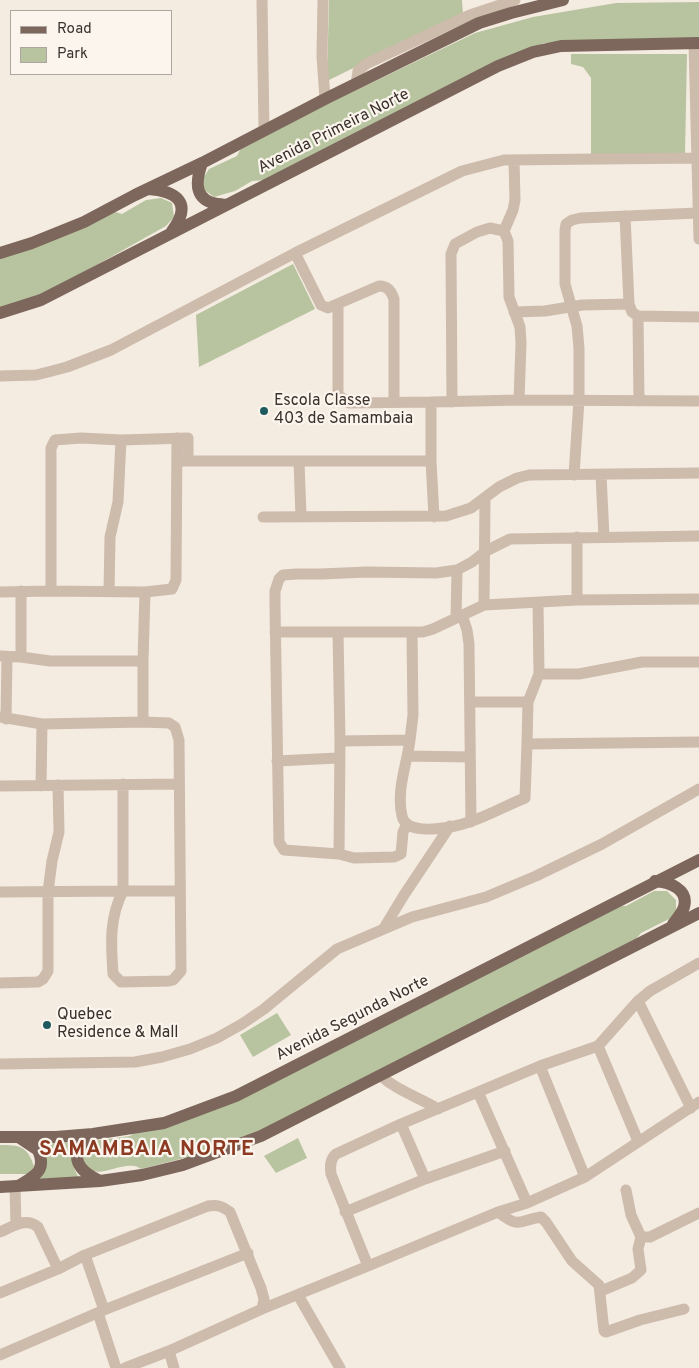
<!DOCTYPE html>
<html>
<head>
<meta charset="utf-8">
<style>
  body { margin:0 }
  #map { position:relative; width:699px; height:1368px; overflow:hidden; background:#f4ebe1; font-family:Overpass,sans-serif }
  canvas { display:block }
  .legend { position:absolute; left:10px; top:10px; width:162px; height:65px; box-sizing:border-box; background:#fbf5ee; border:1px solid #aea6a0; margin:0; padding:6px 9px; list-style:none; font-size:15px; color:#3b302b }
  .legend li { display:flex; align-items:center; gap:10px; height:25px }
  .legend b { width:25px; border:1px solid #aea6a0 }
</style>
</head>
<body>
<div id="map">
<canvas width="699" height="1368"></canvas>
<ul class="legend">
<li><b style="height:6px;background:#7d675c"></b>Road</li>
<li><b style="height:14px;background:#b8c4a0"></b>Park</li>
</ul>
</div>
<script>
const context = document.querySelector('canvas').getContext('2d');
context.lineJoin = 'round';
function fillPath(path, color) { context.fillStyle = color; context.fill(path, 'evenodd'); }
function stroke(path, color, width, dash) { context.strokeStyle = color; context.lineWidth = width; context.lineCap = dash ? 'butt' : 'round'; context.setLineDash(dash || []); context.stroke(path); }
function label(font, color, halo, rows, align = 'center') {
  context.font = font + ' Overpass,sans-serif'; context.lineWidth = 4.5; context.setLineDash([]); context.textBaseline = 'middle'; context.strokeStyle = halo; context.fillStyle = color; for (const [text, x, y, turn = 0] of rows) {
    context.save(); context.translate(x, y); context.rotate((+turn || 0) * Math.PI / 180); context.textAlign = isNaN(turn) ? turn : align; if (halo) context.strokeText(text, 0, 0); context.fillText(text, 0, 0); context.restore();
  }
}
const green = new Path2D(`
  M329,0H462L463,14L327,81Z
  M699,2V41L544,43L267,180L252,181L235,191L214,197L203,189L202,180L209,169L237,156L240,150L313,111L475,33L533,17L616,3Z
  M571,54H687L685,154L591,158V78L583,67L571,64Z
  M161,198L172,203L174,217L166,226L36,299L0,310V258L112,211L122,214L146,200Z
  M293,264L315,309L199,367L196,315Z
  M654,891H667L676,900V912L673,917L641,933L636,939L260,1131L208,1152L141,1169C139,1168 137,1166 134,1166C114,1163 89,1187 81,1154L92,1141L130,1136L137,1131L165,1125L619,905L626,906Z
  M277,1013L291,1035L253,1057L240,1035Z
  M298,1138L307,1158L276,1173L264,1156Z
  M78,1142C69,1155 72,1166 79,1178L37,1181L45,1153L40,1143Z
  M0,1145C20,1145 27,1146 34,1166L30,1174H0Z`);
const minor = new Path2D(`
  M262,0L264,129
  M323,0L322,56L325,99
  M694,43L699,239
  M356,84L358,71L366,64L470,15L515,0
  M625,216L629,304
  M504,231L508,241L509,297L520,327L521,343L519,400
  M295,253L321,305L328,308L379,286C388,286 391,291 394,299V401
  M338,304V395L349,403L431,402
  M514,312L545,311L582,305L629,304L632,312L638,316L699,317
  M638,316L639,401
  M0,376L36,375L52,371L67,367L111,350L295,253L462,171L504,160L697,158
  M452,402L451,254L455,244L477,232L490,228L504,231L513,210L515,200L514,160
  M182,461H299
  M431,461L434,517
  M574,475L579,400V348L577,326L565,284V231L566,224L572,220L581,218L698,213
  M601,475L604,537
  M263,517L446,516L471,508L499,487L517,478L529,475L699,473
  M301,517L299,461H431V402L519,400L699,401
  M699,536L510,539L486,551L472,562L457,570L436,573L367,572L321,574H297L283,575L279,579L275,591V606L279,842L284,850L339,854L340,741L410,740C407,764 396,790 402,816C407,838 456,827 472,821C490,815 507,805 525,798L527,744L699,742
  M577,537V600
  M51,591V448L55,440L81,438L121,440L188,438V461
  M109,591L110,537L118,502L121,440
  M0,592L51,591L145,592L172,589L176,580L177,438
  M538,603L539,674H579L642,662H699
  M484,605L577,600L699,599
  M462,615L467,630L469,644L471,822
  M456,618L457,570
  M275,632H423L433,629L484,605L485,499
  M338,632L340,741
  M0,656L21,657L50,661H143L145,592
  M21,657V591
  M470,702H528
  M0,717L42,724L143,722
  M6,719L7,657
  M410,740L413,715L412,632
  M527,744L528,702L539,674
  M408,756L469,757
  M277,761L338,758
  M123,784V891H180
  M0,786L178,784
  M41,786L42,724
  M339,854L354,858L394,857L401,854L403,832L407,824
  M0,892L123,891C109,918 111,944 113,974L121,982L169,981L173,980L181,971L179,740L175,727L169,723L143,722V661
  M384,928L404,895L450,826
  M699,963L650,991L638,1001L598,1046L540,1066L478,1092L401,1124L336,1154C330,1159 330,1166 331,1174L368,1266L498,1212L527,1203L585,1177L699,1102
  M0,983L38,982L43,979L48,971V892L52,861L59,832L58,785
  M638,1001L691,1108
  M598,1046L638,1141
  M0,1064L135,1062L162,1057L190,1049L217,1038L242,1024L264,1009L337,949L412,917L486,897L536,876L602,844L699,789
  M540,1066L585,1177
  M380,1075C397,1091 419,1097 438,1109
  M478,1092L527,1203
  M401,1124L425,1179
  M15,1187L16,1225
  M345,1212L425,1179L505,1151
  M498,1212C520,1229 517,1221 541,1217L546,1222L572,1261L599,1285L604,1331L606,1332L640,1320L684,1309
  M0,1232C14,1226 26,1217 38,1227L58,1269
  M641,1237H650L699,1213
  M85,1255L104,1310
  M601,1291L632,1278L641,1270L638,1249L641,1237L631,1215L626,1190
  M0,1293L58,1269L85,1255L208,1206C218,1204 223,1207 230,1212L261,1288L264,1299L262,1309L169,1351L125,1368
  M298,1295L340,1368
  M262,1309L368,1266
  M98,1313L116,1368
  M169,1351L174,1368
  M0,1355L104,1310L248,1253`);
const major = new Path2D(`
  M202,163C197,177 193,195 210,202C215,204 221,204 226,205
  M148,189C177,191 193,203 172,231
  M0,253L32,243L84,222L135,195L202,163L325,99L479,23L511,13L563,0
  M0,313L41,300L498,66L533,52L561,46L699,43
  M655,881C669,882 689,889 684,907C682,913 677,919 673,924
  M93,1134C68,1152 74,1169 100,1181
  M0,1137H56L93,1134L164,1123L236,1096L699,860
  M20,1185C35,1176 47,1170 38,1150L20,1138
  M0,1187L100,1181L142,1175L183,1165L261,1136L699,913`);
const markers = [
  [264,411,5,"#1f5a5e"],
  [47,1025,5,"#1f5a5e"]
];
const streetNames = [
  ["Avenida Primeira Norte",334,132,-27],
  ["Avenida Segunda Norte",353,1019,-27]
];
const poiNames = [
  ["Escola Classe",274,402],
  ["403 de Samambaia",274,420],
  ["Quebec",57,1016],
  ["Residence & Mall",57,1034]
];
const districtNames = [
  ["SAMAMBAIA NORTE",147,1151]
];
fillPath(green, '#b8c4a0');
stroke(minor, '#cdbbac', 11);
stroke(major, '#7d675c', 12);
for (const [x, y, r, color] of markers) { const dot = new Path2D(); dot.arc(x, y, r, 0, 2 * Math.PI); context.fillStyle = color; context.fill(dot); stroke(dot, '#fbf5ee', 2); }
label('16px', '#3b302b', '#fbf5ee', streetNames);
label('16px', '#3b302b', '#fbf5ee', poiNames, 'left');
context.letterSpacing = '1px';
label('bold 21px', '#8c3b22', '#fbf5ee', districtNames);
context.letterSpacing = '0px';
</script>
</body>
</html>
